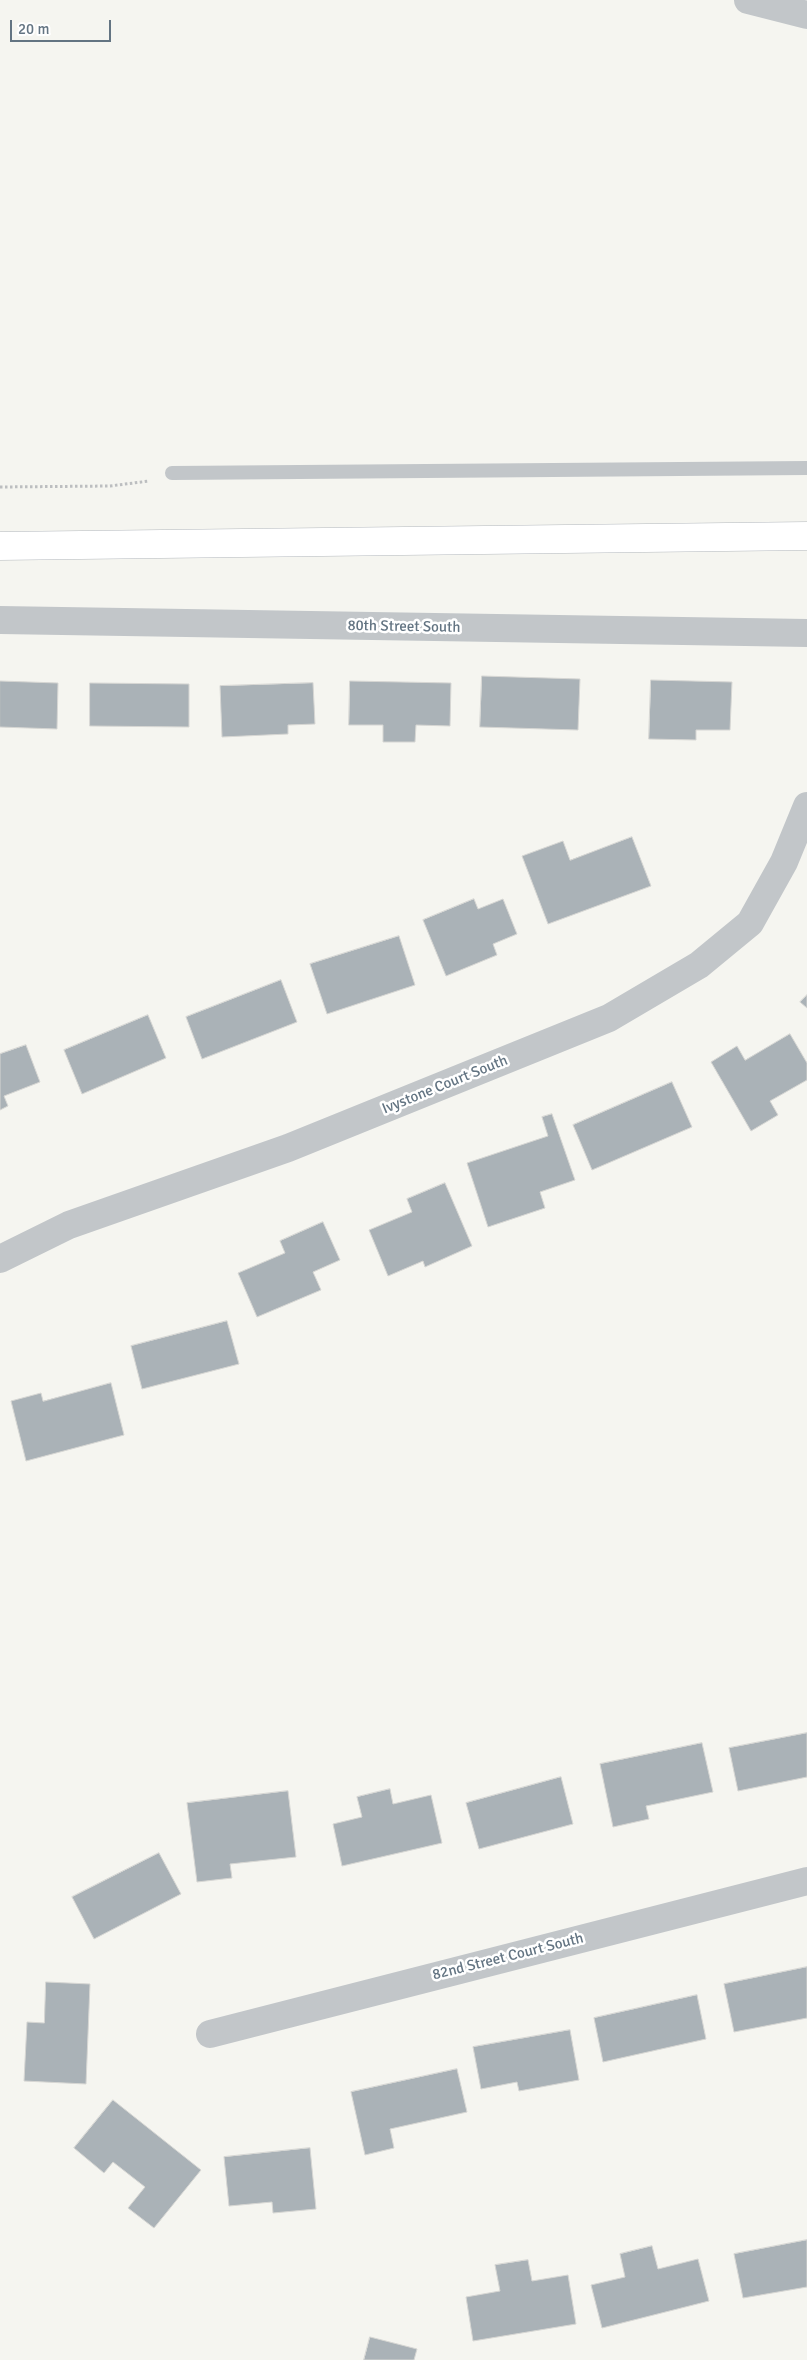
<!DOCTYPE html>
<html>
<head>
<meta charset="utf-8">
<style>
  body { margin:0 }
  #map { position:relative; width:807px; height:2360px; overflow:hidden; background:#f5f5f0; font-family:Signika,sans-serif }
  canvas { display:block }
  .scale { position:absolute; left:10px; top:20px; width:101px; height:22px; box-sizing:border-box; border:2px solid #637482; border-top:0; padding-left:6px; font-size:15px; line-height:18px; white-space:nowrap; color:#637482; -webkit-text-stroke:4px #fff; paint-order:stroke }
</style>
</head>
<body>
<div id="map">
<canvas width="807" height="2360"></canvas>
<div class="scale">20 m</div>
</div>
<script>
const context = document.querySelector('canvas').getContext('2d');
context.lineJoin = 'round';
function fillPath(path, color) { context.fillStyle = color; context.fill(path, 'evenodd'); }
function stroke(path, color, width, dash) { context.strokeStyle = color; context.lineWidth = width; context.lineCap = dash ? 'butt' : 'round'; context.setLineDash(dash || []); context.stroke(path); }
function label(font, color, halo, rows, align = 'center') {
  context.font = font + ' Signika,sans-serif'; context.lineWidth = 5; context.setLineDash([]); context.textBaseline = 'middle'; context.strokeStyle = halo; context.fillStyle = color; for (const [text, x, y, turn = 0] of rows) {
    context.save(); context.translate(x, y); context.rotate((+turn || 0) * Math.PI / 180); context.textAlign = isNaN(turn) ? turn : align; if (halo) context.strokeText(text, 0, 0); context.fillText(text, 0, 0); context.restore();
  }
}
const building = new Path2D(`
  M482,676L580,679L578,730L480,727Z
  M651,680L732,682L730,730H696V740L649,739Z
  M0,681L58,683L57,729L0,727Z
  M350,681L451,683L450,726L416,725L415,742H383V725H349Z
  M90,683L189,684V727L90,726Z
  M313,683L315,724L288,725V734L222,737L220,686Z
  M632,837L651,886L548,924L522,856L563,841L570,860Z
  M474,899L478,909L503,899L517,934L493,944L497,955L446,976L423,920Z
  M399,936L415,985L327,1014L310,964Z
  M281,980L297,1022L202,1059L186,1017Z
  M807,995V1008L800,1002Z
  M148,1015L166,1058L82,1094L64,1050Z
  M790,1034L807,1063V1080L770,1101L778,1115L751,1131L711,1062L737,1046L745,1060Z
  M26,1045L40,1082L4,1096L8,1106L0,1110V1054Z
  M672,1082L692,1127L592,1170L573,1125Z
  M552,1114L575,1180L540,1192L545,1208L488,1227L467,1163L548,1136L542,1117Z
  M445,1183L472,1246L425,1267L423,1261L388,1276L369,1230L412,1212L407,1199Z
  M323,1222L340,1260L313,1272L321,1290L257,1317L238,1273L285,1253L280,1241Z
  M227,1321L239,1364L142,1389L131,1346Z
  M111,1383L124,1435L26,1461L11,1401L41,1393L43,1401Z
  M807,1733V1777L738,1791L729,1748Z
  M702,1743L713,1792L646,1806L649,1819L613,1827L600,1764Z
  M561,1777L573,1824L479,1849L466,1803Z
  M390,1789L393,1804L431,1795L442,1843L342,1866L333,1824L362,1817L357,1797Z
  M288,1791L296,1857L230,1864L232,1878L197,1882L187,1803Z
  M159,1853L181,1894L94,1939L72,1897Z
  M807,1967V2018L734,2032L724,1984Z
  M46,1982L90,1984L86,2084L24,2081L27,2022L44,2023Z
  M697,1995L706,2039L603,2062L594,2018Z
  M570,2030L579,2080L519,2091L517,2082L481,2089L473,2047Z
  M457,2069L467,2112L390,2129L394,2148L365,2155L351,2092Z
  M113,2100L201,2170L154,2228L128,2208L145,2187L113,2162L104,2173L74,2148Z
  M310,2148L316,2209L273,2213L272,2202L229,2206L224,2157Z
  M807,2240V2287L743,2298L734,2254Z
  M652,2246L658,2269L698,2259L709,2301L602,2328L591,2285L625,2277L620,2254Z
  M528,2260L532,2281L568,2275L576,2324L473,2341L466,2297L500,2291L495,2265Z
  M370,2337L417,2349L414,2360H364Z`);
const path = new Path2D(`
  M0,487L110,486L149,481`);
const lane = new Path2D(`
  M172,473L807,468`);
const street = new Path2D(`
  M748,0L807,15
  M0,620L807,633
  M0,1259L69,1225L288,1148L609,1018L699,965L750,923L784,862L807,806
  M210,2034L807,1881`);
const secondary = new Path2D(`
  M0,546L807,536`);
const streetNames = [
  ["80th Street South",404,627,1],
  ["Ivystone Court South",445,1085,-22],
  ["82nd Street Court South",508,1957,-14]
];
fillPath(building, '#aab2b7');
stroke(building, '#d6d6d3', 1);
stroke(secondary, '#b4b9be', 29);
stroke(path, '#bcbec0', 3, [2.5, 2.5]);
stroke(lane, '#c2c6c9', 14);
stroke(street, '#c2c6c9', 28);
stroke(secondary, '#fff', 28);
label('15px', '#637482', '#fff', streetNames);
</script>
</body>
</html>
